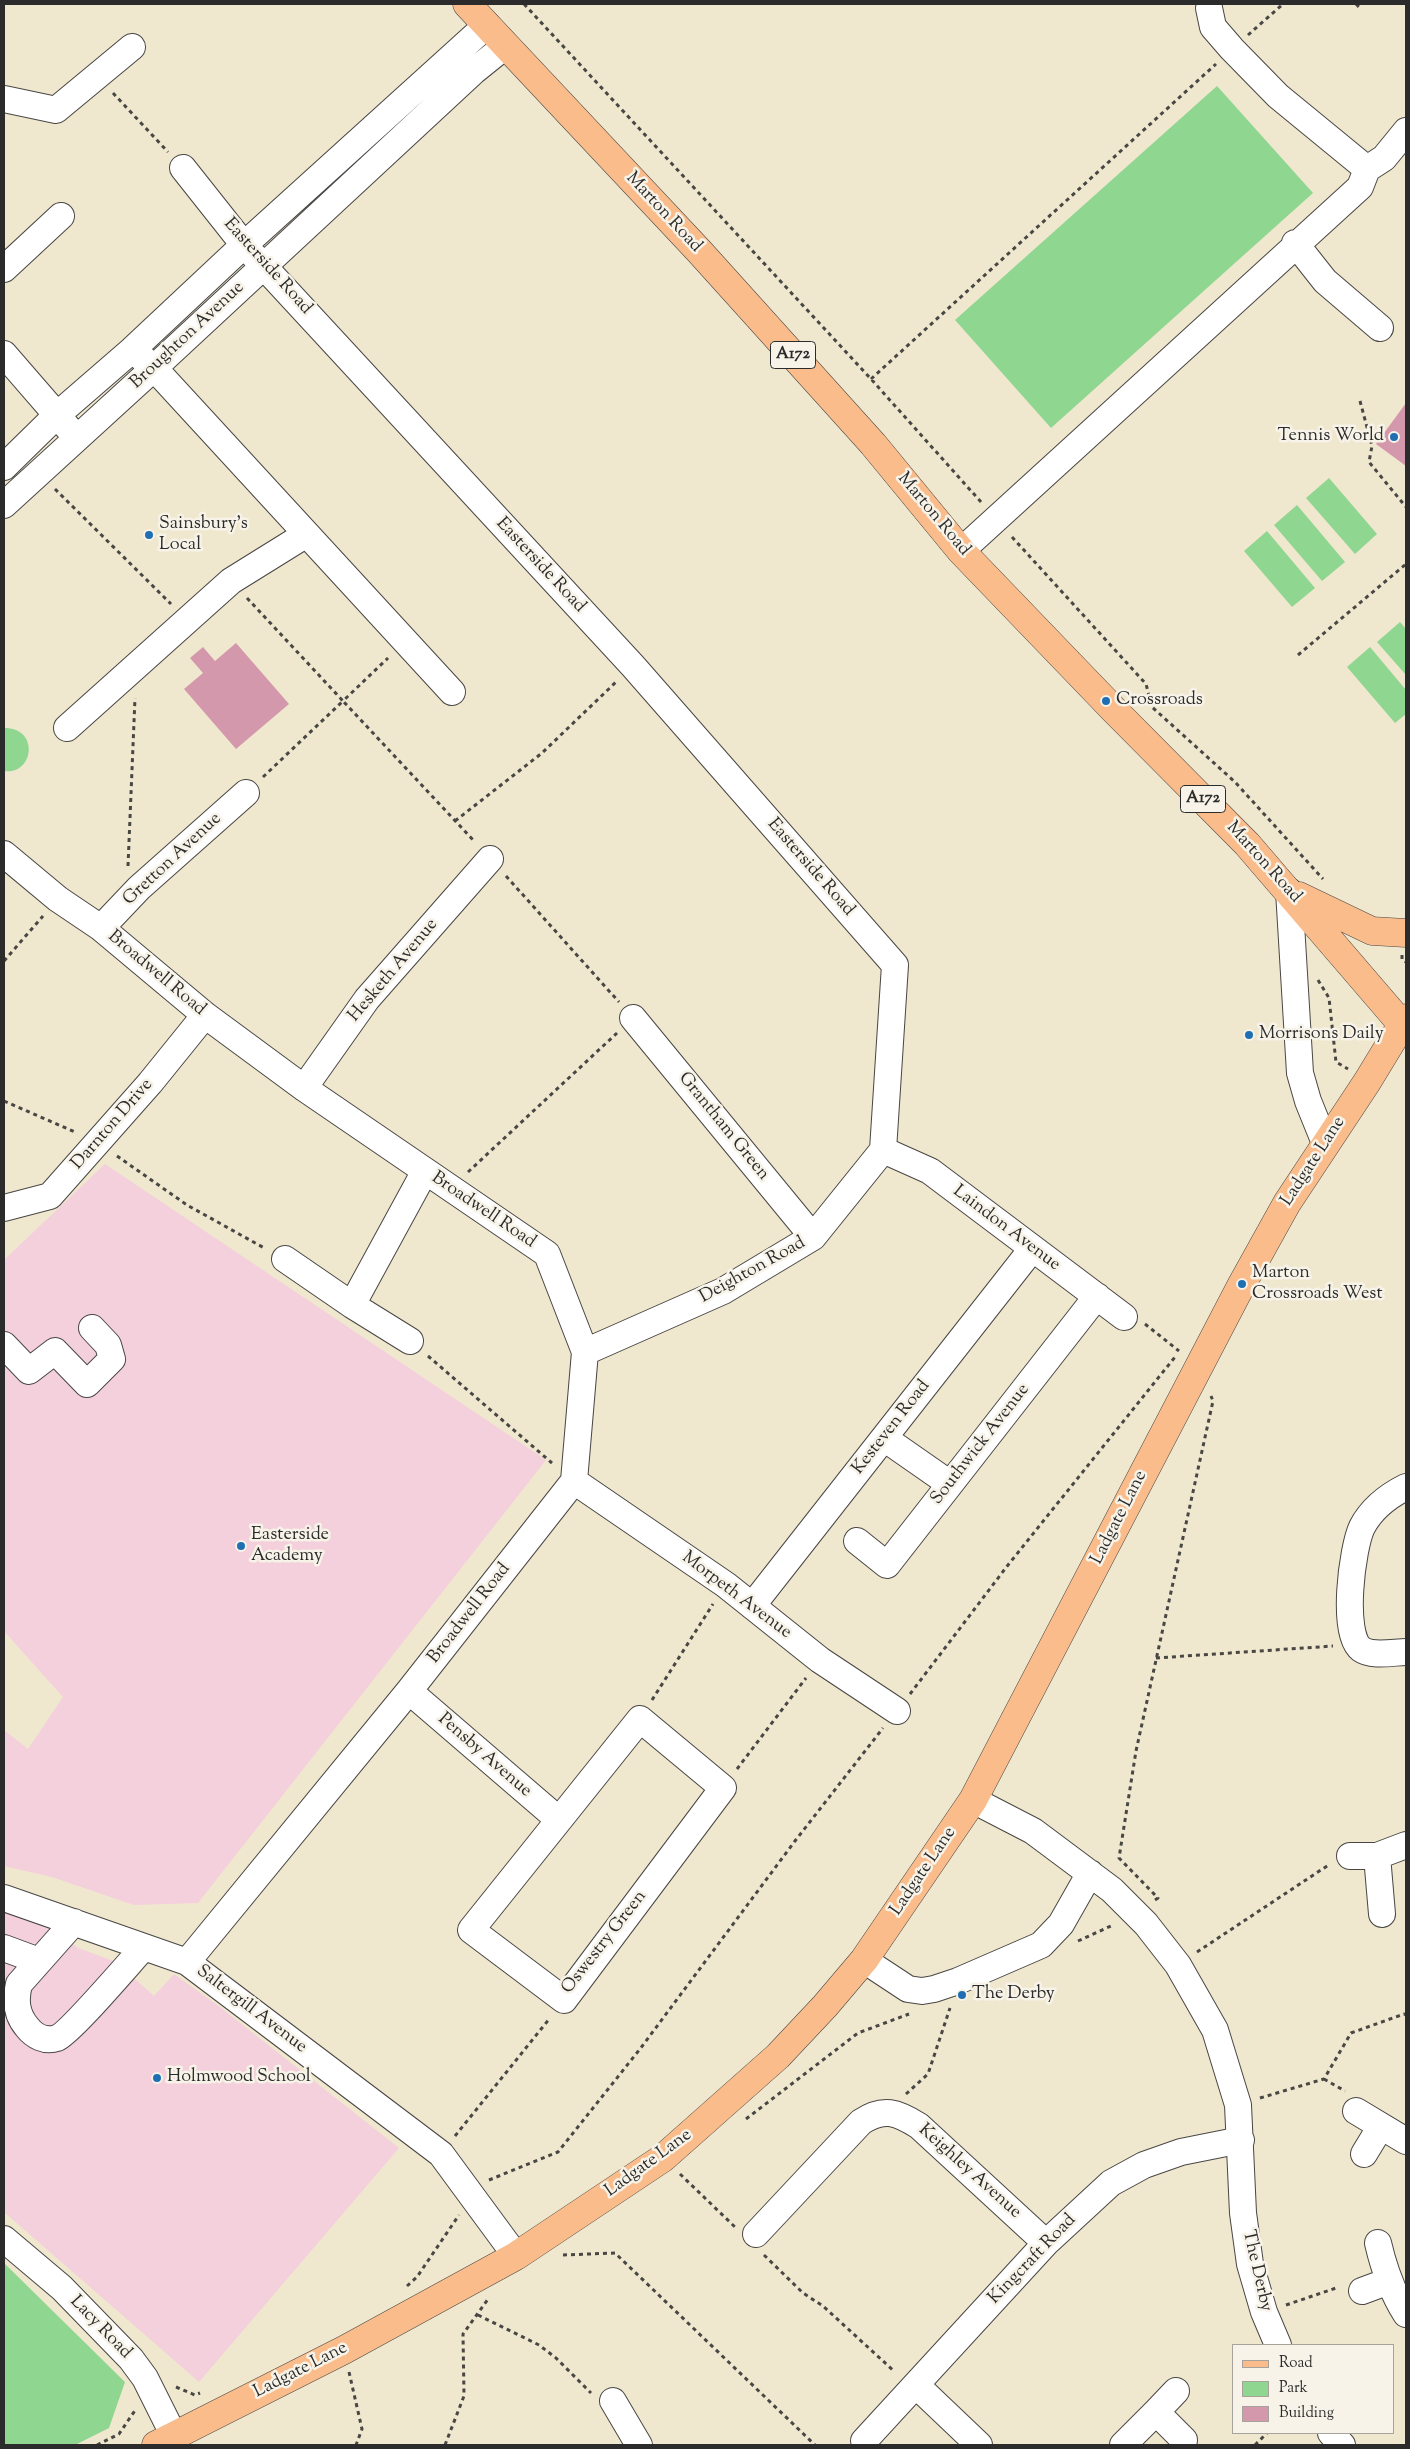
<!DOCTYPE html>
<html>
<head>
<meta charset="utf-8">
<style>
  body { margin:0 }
  #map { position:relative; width:1410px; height:2449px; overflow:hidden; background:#f0e7cf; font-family:"Sorts Mill Goudy",serif }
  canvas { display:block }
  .frame { position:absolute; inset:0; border:5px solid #2b2b2b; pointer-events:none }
  .legend { position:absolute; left:1232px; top:2344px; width:162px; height:90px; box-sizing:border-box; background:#f7f3e8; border:1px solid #a5a39c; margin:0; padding:6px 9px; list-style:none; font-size:15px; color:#2b2b2b }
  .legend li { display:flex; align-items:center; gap:10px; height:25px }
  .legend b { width:25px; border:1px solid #a5a39c }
</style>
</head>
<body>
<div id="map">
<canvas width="1410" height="2449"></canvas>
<div class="frame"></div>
<ul class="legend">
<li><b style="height:6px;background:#f9bc8a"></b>Road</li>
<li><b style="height:14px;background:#8fd690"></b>Park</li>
<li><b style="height:14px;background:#d398ab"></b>Building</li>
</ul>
</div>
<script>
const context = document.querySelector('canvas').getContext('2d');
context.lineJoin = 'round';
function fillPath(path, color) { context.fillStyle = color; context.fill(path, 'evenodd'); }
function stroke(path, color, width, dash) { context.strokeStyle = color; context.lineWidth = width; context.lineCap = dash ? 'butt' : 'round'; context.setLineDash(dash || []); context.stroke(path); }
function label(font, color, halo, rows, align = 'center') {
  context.font = font + ' "Sorts Mill Goudy",serif'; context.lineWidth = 5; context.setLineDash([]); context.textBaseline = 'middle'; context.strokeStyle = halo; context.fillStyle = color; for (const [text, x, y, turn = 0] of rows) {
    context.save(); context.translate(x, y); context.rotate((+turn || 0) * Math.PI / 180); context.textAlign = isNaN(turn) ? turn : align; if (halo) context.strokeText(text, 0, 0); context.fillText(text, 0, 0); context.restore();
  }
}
const built = new Path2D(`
  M105,1164L546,1460L198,1903L134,1905L52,1877L4,1866V1730L28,1749L63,1697L4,1631V1260Z
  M4,1910L55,1928L78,1948L116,1962L154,1996L174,1974L220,2007L399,2148L199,2382L4,2212Z`);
const green = new Path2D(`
  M1217,86L1313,193L1051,428L955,320Z
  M1329,478L1377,534L1355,554L1306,498Z
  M1297,505L1345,562L1322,581L1274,525Z
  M1267,531L1315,588L1292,607L1244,551Z
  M1400,622L1406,629V675L1377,642Z
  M1370,647L1406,690V714L1395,723L1347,667Z
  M4,728C41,728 33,776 4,771Z
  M4,2263L125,2382L109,2428L75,2445H4Z`);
const building = new Path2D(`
  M1406,403V466L1376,444Z
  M236,643L289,704L236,749L184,689L203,673L190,658L203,647L215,661Z`);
const path = new Path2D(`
  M524,4L871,379L981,502
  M1356,4L1360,8
  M1248,35L1283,4
  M113,93L168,152
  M871,379L1216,64
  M1360,401L1372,446L1369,462L1406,507
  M55,489L171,604
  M1012,537L1146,684L1152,707L1235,782L1323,879
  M247,598L343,701L388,658
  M1298,655L1406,564
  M263,777L343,701L475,842
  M455,821L542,753L616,682
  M128,866L135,698
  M506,876L619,1002
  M1402,955V960L1406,962
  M4,961L43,916
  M1318,980L1329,998L1336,1062L1348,1069
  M4,1101L75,1132
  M117,1156L187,1205L266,1249
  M468,1172L617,1033
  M1145,1324L1179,1351
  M428,1356L552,1463
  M1156,1658L1333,1646
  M910,1694L1008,1565L1175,1357
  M652,1700L713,1604
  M737,1769L806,1678
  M1155,1900L1158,1898L1119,1858L1136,1751L1213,1401L1211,1396
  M1078,1941L1113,1925
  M1197,1952L1330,1864
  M1324,2079L1345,2091
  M906,2094L928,2074L950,2008
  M1260,2098L1324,2079L1351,2033L1404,2014L1406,2015
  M746,2119L858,2033L909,2014
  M455,2136L550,2018
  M680,2174L735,2227
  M489,2180L558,2152L640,2049L795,1841L883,1728
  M563,2255L615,2253L815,2445
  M764,2255L803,2293L823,2306L895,2372
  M407,2286L417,2277L459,2215
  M1286,2305L1339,2287
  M478,2315L539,2345L556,2358L591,2393
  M349,2372L362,2429L356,2445
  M176,2387L195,2395L200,2393
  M97,2445L119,2434L136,2409
  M445,2445L464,2396L463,2334L488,2299
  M1255,2445L1267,2433`);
const minor = new Path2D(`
  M1209,8L1213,27L1232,49L1278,96L1367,169
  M4,99L56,110L132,47
  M183,168L244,245L633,666L895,965L883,1150L813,1237L723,1291L585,1352
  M1295,243L1325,281L1380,328
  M4,269L61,216
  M4,354L69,429
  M141,357L154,368L452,692
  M4,467L57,415L132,350L244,245L487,25
  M4,505L154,368L474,71L505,46
  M961,551L1360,187L1367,169L1384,158L1406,131
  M67,728L231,581L305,535
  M4,854L58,899L101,928L205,1015L304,1088L547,1254L585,1352L574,1481L409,1691L187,1962
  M1289,891L1300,1073L1308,1101L1325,1143
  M101,928L139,888L246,793
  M633,1018L813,1237
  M304,1088L367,999L490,859
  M883,1150L930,1171L1124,1317
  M4,1208L50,1196L150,1083L205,1015
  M285,1259L352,1305L410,1341
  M352,1305L425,1171
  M4,1345L29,1371L55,1351L87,1384L112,1359L108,1345L92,1328
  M884,1438L950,1484
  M574,1481L726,1585L820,1660L897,1711
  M1406,1487C1388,1496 1372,1508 1362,1527C1352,1548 1341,1634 1361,1649C1372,1657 1394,1652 1406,1652
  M857,1541L887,1565L1097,1296
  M752,1606L1032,1249
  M409,1691L559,1820
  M640,1719L723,1788L564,2000L471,1930Z
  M973,1800L1033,1831L1112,1890L1146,1924L1178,1965L1215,2030L1238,2105L1243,2213L1250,2264L1264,2312L1278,2345
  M1350,1856H1377L1406,1845
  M1377,1856L1382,1914
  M4,1898L187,1962L441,2154L516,2256
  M74,1922L19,1984C15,2000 16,2014 27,2027C34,2036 45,2042 57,2038C70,2033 130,1962 144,1947
  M4,1948L39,1961
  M864,1960L908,1989L922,1991L934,1989L958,1981L1041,1945L1061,1924L1090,1873
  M1356,2111L1406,2141
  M1364,2154L1381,2126
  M756,2234L861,2122C883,2107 897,2112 919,2126L1046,2243
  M4,2239L62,2288L131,2359L145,2378L174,2436
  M1378,2243C1384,2269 1392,2292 1406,2314
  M1362,2291L1389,2281
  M916,2385L979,2445
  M613,2401L639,2445
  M1156,2412L1176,2391
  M1331,2433L1342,2445
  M864,2441L1046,2243L1111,2183L1144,2165L1181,2152L1241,2140
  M1123,2445L1156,2412L1184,2440`);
const major = new Path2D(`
  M467,4L699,251L873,444L961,551L1114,710L1247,844L1406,1029
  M1299,896L1372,931L1406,933
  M156,2445L344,2350L516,2256L663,2158L778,2056L825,2006L864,1960L973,1800L1242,1284L1287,1203L1367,1082L1406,1018`);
const markers = [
  [1394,437,5,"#1f6fb2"],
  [149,535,5,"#1f6fb2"],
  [1106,701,5,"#1f6fb2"],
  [1249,1035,5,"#1f6fb2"],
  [1242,1284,5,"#1f6fb2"],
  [241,1546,5,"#1f6fb2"],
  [962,1995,5,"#1f6fb2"],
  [157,2078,5,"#1f6fb2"]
];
const shields = [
  [793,355,45],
  [1203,799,45]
];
const shieldNames = [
  ["A172",793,355],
  ["A172",1203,799]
];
const streetNames = [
  ["Marton Road",663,213,47],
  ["Easterside Road",267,267,48],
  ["Broughton Avenue",188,336,-43],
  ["Marton Road",933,515,50],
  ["Easterside Road",540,566,47],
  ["Gretton Avenue",173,860,-43],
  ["Marton Road",1263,863,48],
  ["Easterside Road",810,868,49],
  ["Hesketh Avenue",394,971,-50],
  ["Broadwell Road",156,974,40],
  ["Darnton Drive",113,1125,-49],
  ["Grantham Green",723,1127,51],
  ["Ladgate Lane",1314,1162,-57],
  ["Broadwell Road",483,1211,34],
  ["Laindon Avenue",1006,1229,37],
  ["Deighton Road",753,1271,-29],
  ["Kesteven Road",892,1428,-52],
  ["Southwick Avenue",981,1445,-52],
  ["Ladgate Lane",1120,1518,-63],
  ["Morpeth Avenue",736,1596,37],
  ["Broadwell Road",470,1614,-52],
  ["Pensby Avenue",484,1756,41],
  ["Ladgate Lane",924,1872,-56],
  ["Oswestry Green",605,1943,-52],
  ["Saltergill Avenue",251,2010,37],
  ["Ladgate Lane",649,2164,-36],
  ["Keighley Avenue",969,2172,42],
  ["Kingcraft Road",1033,2260,-46],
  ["The Derby",1256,2271,77],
  ["Lacy Road",100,2328,46],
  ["Ladgate Lane",301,2371,-27]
];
const poiNames = [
  ["Tennis World",1384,437,"right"],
  ["Sainsbury's",159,525],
  ["Local",159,546],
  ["Crossroads",1116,701],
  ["Morrisons Daily",1259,1035],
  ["Marton",1252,1274],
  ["Crossroads West",1252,1295],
  ["Easterside",251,1536],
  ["Academy",251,1557],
  ["The Derby",972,1995],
  ["Holmwood School",167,2078]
];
fillPath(built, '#f4cfdc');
fillPath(green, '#8fd690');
fillPath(building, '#d398ab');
stroke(minor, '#494744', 28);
stroke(major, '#494744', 29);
stroke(path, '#494744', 3, [4, 4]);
stroke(minor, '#fff', 26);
stroke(major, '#f9bc8a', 28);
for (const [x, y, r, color] of markers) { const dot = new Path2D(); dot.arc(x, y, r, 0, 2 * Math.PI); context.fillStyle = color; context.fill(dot); stroke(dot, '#f7f3e8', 2); }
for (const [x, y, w] of shields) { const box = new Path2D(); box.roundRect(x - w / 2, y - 13.5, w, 27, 4); context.fillStyle = '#f7f3e8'; context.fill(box); stroke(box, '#2b2b2b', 1); }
label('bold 16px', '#2b2b2b', null, shieldNames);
label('18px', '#2b2b2b', '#f7f3e8', streetNames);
label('18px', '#2b2b2b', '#f7f3e8', poiNames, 'left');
</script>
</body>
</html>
